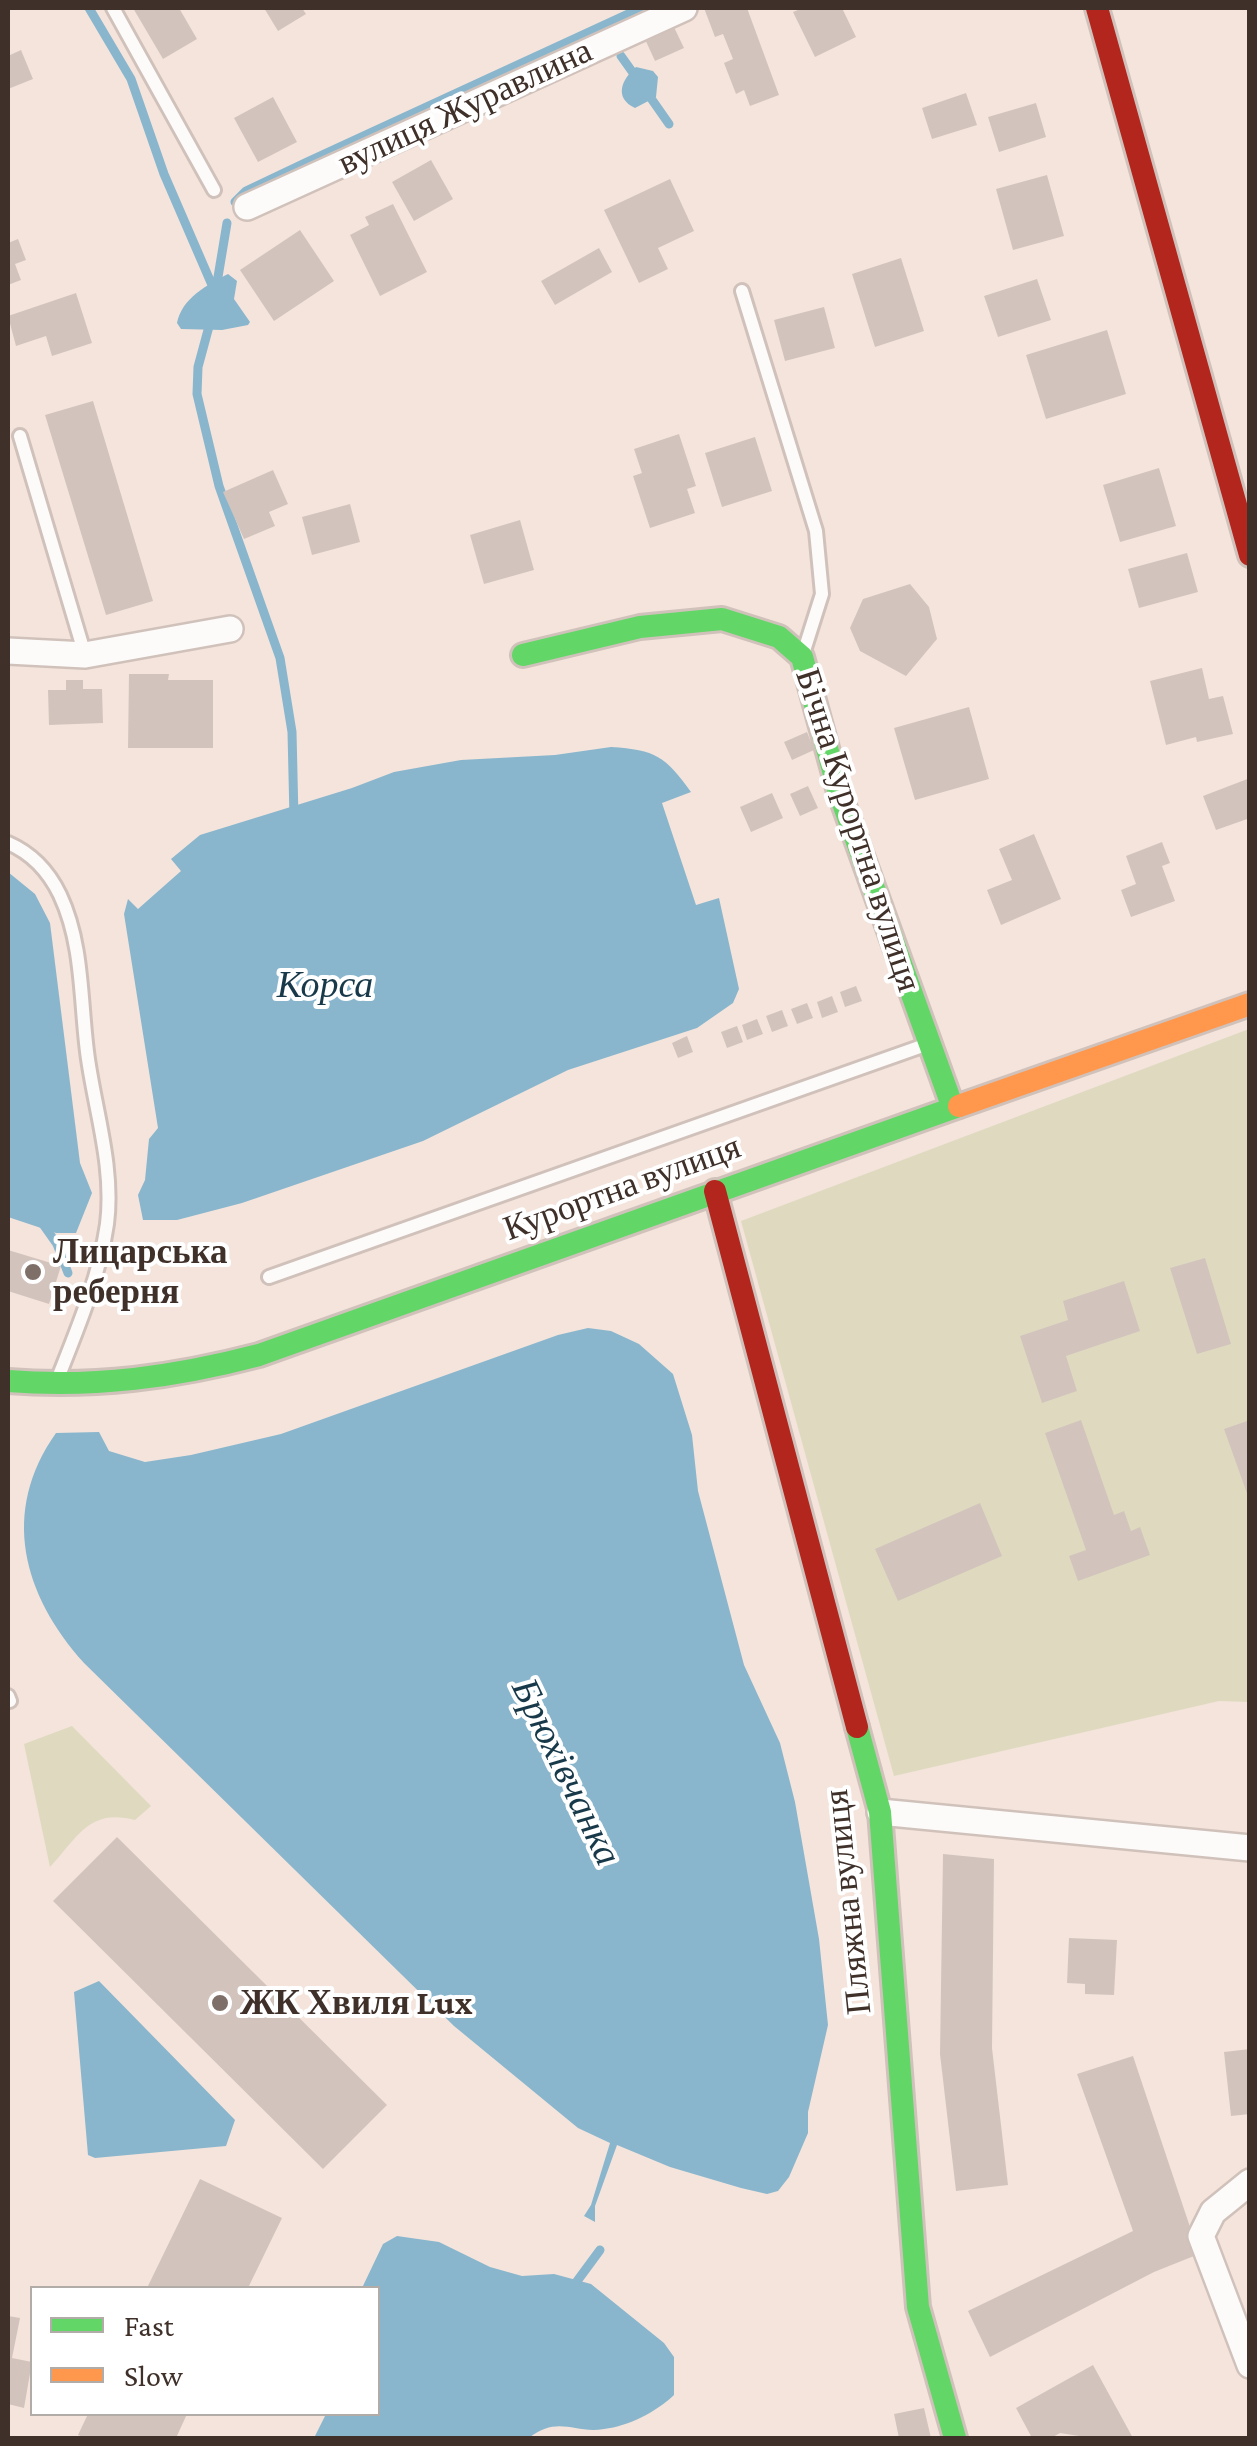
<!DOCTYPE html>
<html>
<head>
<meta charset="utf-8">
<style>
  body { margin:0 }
  #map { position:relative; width:1257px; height:2446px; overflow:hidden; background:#f4e4dc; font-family:"Crimson Pro",serif }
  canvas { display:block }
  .frame { position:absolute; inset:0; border:10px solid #3f3029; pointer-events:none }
  .legend { position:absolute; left:30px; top:2286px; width:350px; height:130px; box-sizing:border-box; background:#fff; border:2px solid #b2aca9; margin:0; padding:12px 18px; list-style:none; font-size:30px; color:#3f3029 }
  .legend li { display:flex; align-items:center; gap:20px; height:50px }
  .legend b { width:50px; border:2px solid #b2aca9 }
</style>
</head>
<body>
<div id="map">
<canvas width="1257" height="2446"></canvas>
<div class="frame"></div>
<ul class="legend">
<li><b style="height:12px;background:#63d668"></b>Fast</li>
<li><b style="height:12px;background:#ff974d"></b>Slow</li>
</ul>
</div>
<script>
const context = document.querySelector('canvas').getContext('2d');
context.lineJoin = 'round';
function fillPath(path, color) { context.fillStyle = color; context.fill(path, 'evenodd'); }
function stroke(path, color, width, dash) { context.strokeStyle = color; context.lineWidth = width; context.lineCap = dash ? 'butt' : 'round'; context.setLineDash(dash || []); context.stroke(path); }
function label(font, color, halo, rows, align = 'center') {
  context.font = font + ' "Crimson Pro",serif'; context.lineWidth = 8; context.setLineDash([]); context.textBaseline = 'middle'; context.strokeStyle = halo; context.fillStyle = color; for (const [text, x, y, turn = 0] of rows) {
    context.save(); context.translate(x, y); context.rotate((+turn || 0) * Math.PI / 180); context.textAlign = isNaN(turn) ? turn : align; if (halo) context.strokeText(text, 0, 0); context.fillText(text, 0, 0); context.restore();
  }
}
const green = new Path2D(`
  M1249,1029V1702L1219,1701L894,1776L741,1221Z
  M72,1726L151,1806L135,1820C89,1808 78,1837 50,1867L24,1744Z`);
const water = new Path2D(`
  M636,67L653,71L658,77L656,97L635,108C614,98 621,80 636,67Z
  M228,274L237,281L234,299L250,322L248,325L222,330L181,329L177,323C182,298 207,285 228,274Z
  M611,747C656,750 665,756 691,792L662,803L696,905L719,898L739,989L733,1003L697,1028L568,1070L423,1141L242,1203L177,1220H143L138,1195L145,1180L149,1139L158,1128L124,914L128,899L138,909L181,871L171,859L200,835L352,788L394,772L461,760L555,755Z
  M8,872L35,894L50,923L80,1163L92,1193L76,1233H56L8,1217Z
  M588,1328L611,1331L639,1344L673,1374L692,1435L698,1491L744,1665L780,1743L795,1802L819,1939L828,2025L808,2112V2133L789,2177L778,2191L767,2194L741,2188L670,2167L617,2145L595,2206V2222L584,2216L591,2205L610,2143L578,2128L454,2026L84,1663C23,1595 0,1512 56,1433L99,1432L109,1451L145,1462L191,1455L281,1434L558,1335Z
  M99,1981L235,2120L226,2146L95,2158L88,2155L74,1992Z
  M397,2236L439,2242L490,2267L522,2276L554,2274L591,2284L664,2343L674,2357V2395C656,2412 629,2426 604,2429C574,2434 558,2415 529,2438H314L326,2414H378V2288H362L383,2244Z`);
const stream = new Path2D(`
  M89,8L131,79L164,174L215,292
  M621,56L636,77
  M648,94L669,124
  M235,202L246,191L307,162L641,8
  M216,289L227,223
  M211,319L198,367L197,394L219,486L280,658L292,732L294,818
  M40,1220L57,1244L68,1273
  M572,2288L600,2250`);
const building = new Path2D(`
  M133,8H179L197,39L163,59Z
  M264,8H302L306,14L278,31Z
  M704,8H747L779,95L750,106L744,90L736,94L724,63L733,59L723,34L715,37Z
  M803,8H842L856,37L815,57L793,12Z
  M673,25L684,48L655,61L644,37Z
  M21,50L33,79L8,89V56Z
  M966,93L977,125L932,139L922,108Z
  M273,97L297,142L258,162L234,118Z
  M1036,103L1046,137L999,152L988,117Z
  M431,160L453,199L414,221L392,182Z
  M1047,175L1064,236L1013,250L996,189Z
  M670,179L694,231L658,248L668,269L639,283L604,210Z
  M393,204L427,272L380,296L350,235L369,225L365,217Z
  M300,230L334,281L274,321L240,270Z
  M18,239L26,260L15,264L21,280L8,285V243Z
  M599,248L612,272L555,305L541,281Z
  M901,258L924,331L875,347L852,274Z
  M1037,279L1051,320L998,337L984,296Z
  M76,293L92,343L52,356L46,336L16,346L8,316Z
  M824,307L835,348L785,361L774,320Z
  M1107,330L1126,394L1046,419L1026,355Z
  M93,401L153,601L106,615L45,415Z
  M679,434L696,486L687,489L695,513L650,528L633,476L642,473L634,449Z
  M755,437L772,491L722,507L705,453Z
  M1159,468L1176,526L1120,542L1103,485Z
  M273,470L288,504L269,512L275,526L244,539L223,492Z
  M350,504L360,542L312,555L302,517Z
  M520,520L534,570L484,584L470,535Z
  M1187,553L1198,592L1139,608L1128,569Z
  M910,584L929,607L937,639L906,676L860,651L850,628L863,599Z
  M1202,668L1209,699L1223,696L1233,734L1197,742L1196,737L1166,745L1150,681Z
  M129,674H169L168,680H213V748H128Z
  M66,680H83V689H102L103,723L49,725L48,690H66Z
  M969,707L989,779L915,800L894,728Z
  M807,732L814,750L792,760L784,742Z
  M1250,778V818L1216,830L1203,796Z
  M808,786L818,808L800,816L790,794Z
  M772,793L783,818L751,832L740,807Z
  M1034,834L1061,899L1001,925L987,890L1012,880L999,849Z
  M1162,842L1170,863L1162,866L1175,901L1131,917L1121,890L1136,884L1126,856Z
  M856,986L862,1001L845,1007L840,992Z
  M832,996L838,1012L822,1018L817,1002Z
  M807,1003L813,1018L797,1024L791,1009Z
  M782,1010L788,1026L772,1032L766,1016Z
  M757,1019L763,1034L747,1040L742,1025Z
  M737,1026L743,1042L727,1048L721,1032Z
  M687,1036L693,1052L678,1058L672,1043Z
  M8,1250L61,1266L49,1304L8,1291Z
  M1205,1258L1231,1344L1197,1354L1170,1268Z
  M1124,1281L1140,1331L1066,1356L1077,1391L1042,1403L1020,1336L1068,1320L1063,1301Z
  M1081,1420L1114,1515L1124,1511L1131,1531L1140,1527L1150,1555L1078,1581L1069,1556L1086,1550L1045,1433Z
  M1250,1420V1499H1249L1224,1429Z
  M980,1503L1002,1556L898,1601L875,1549Z
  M117,1837L387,2105L323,2169L53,1901Z
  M943,1854L994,1859L992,2048L1008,2185L956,2191L940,2054Z
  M1069,1938L1117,1940L1114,1995L1085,1994V1984L1067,1983Z
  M1250,2049V2114L1231,2116L1224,2052Z
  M1133,2056L1199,2254L1154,2272L990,2357L968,2311L1133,2231L1077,2074Z
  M200,2179L282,2218L248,2288H147Z
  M8,2316L20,2318L12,2358L32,2362L24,2408L8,2404Z
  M1093,2365L1133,2438H1092L1060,2433L1051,2438H1032L1016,2408Z
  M924,2408L931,2438H899L894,2414Z
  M88,2414H187L176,2438H85L78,2435Z`);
const lane = new Path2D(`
  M113,8L214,190
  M742,291L816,531L822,594L803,654
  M20,436L85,655
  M8,843C31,853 49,872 60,895C84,946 80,1004 88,1059C96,1114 114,1168 107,1224C99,1279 76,1332 56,1383
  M269,1277L928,1044
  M8,1696L10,1701`);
const street = new Path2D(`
  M247,207L684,8
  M8,651L85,655L230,629
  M880,1812L1250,1848
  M1250,2182L1213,2212L1201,2236L1250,2365`);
const fast = new Path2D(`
  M523,655L640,627L722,619L779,637L802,657L839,792L953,1108
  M8,1381C94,1388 175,1377 259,1355L959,1106
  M857,1727L880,1812L918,2307L955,2438`);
const slow = new Path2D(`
  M959,1106L1250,1004`);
const jam = new Path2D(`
  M1097,8L1250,555
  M715,1191L857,1727`);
const markers = [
  [33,1272,10,"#7e6f68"],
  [220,2003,10,"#7e6f68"]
];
const streetNames = [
  ["вулиця Журавлина",465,107,-25],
  ["Бічна Курортна вулиця",858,830,72],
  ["Курортна вулиця",622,1188,-20],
  ["Пляжна вулиця",848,1902,-96]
];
const poiNames = [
  ["Лицарська",53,1252],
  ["реберня",53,1292],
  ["ЖК Хвиля Lux",240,2003]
];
const waterNames = [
  ["Корса",325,985],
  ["Брюхівчанка",566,1772,64]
];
fillPath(green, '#dfdabf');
fillPath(water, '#89b6cd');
stroke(stream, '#89b6cd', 9);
fillPath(building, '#d2c4bd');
stroke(lane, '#d0c2bb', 18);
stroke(street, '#d0c2bb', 30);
stroke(fast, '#d0c2bb', 28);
stroke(slow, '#d0c2bb', 28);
stroke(jam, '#d0c2bb', 28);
stroke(lane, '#fdfbfa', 12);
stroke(street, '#fdfbfa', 25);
stroke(fast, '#63d668', 22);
stroke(slow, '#ff974d', 22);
stroke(jam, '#b3261e', 22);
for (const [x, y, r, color] of markers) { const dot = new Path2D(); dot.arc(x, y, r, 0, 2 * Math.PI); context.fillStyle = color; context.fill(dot); stroke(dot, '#fff', 4); }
label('35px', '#3f3029', '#fff', streetNames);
label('bold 35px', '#3f3029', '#fff', poiNames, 'left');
label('italic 38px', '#183949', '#fff', waterNames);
</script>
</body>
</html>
